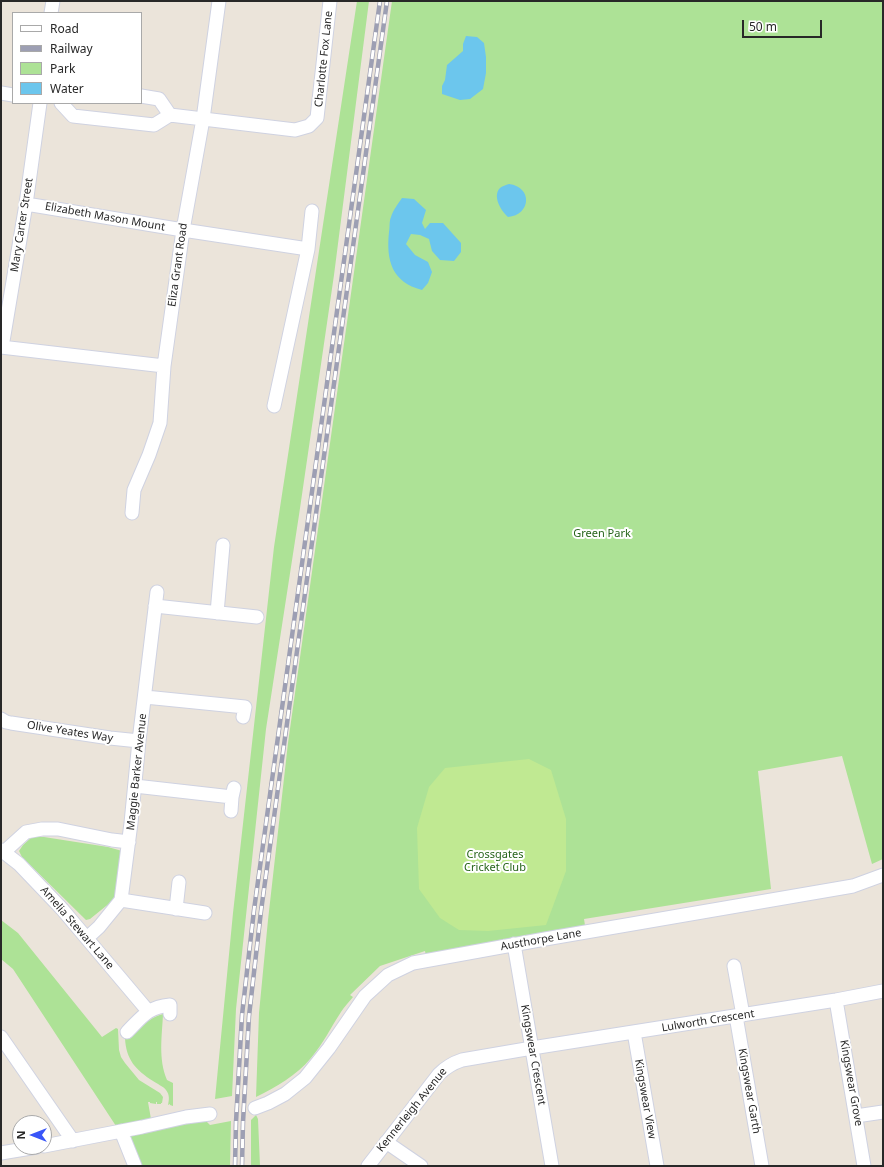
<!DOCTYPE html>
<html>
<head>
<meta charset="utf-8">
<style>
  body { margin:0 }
  #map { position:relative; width:884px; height:1167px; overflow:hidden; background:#ebe4da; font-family:"Noto Sans",sans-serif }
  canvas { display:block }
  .frame { position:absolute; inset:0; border:2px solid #282828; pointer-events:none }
  .legend { position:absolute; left:12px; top:12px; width:130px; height:92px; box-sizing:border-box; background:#fff; border:1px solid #a9a9a9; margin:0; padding:5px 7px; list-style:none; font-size:12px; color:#282828 }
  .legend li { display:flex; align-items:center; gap:8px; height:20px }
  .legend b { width:20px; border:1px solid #a9a9a9 }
  .north { position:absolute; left:12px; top:1115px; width:40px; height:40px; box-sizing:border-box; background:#fff; border:1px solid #a9a9a9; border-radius:50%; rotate:270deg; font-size:11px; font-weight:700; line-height:16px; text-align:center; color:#282828 }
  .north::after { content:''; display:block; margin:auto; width:14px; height:18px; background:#3955f8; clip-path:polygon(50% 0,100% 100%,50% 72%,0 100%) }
  .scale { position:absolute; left:742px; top:20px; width:80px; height:18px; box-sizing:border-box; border:2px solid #282828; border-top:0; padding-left:5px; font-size:12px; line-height:14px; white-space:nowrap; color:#282828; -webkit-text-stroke:3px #fff; paint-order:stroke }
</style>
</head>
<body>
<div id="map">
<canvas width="884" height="1167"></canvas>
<div class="frame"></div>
<ul class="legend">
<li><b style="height:5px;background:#fff"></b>Road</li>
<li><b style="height:5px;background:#9d9fb3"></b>Railway</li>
<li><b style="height:11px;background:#ade296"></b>Park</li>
<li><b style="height:11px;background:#6cc6ed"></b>Water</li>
</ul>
<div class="north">N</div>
<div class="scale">50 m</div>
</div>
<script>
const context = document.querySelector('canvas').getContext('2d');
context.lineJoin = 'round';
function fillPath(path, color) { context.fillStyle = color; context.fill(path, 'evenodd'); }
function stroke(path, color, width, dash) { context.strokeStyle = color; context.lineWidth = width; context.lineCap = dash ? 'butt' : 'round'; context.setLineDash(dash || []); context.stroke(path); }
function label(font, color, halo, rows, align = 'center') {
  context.font = font + ' "Noto Sans",sans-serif'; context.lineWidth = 4; context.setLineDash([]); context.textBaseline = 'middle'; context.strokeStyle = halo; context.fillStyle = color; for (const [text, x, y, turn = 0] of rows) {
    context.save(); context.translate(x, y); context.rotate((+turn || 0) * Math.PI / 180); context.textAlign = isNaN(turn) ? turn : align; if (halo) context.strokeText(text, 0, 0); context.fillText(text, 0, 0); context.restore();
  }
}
const green = new Path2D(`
  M357,1H369L334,275L299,515L266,729L236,1009L232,1096L215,1099L233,913L274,547Z
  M392,1H883V859L872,864L842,756L758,771L771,889L584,919L586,932L427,960L425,951L380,966L350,995L353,997C349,1002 344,1007 341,1012C331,1027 323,1044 311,1058C296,1076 276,1087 256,1097L259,1013L268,920L288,743Z
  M32,837H44L108,847L122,851L116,898L90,919L86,920L22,857L19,851L23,845Z
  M1,920L18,933L102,1037L116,1028L118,1029L119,1050L121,1057L125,1063L139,1080L160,1093L163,1097L162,1103H161V1104H157V1102H156V1104L150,1103V1102H148L151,1119L116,1126L13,969L1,959Z
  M163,1014C162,1036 158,1059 167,1080L173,1083V1106L170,1105V1104L168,1105C169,1100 170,1095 166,1090C163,1086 157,1084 153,1081C136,1070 126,1060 125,1038L127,1036L129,1039C140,1028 148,1018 163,1014Z
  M256,1115L258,1119L260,1166H251V1120Z
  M206,1121L210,1125L231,1121L230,1166H138L124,1134Z`);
const pitch = new Path2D(`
  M529,759L551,770L566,819V871L546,925L488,931L459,930L440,918L419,889L417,828L429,787L445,768Z`);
const water = new Path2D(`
  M466,36L477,37L484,43L486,57V73L483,89L470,99L460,100L442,94V86L445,80L447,65L463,51V44Z
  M509,184C533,187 531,215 508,217C501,211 492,196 500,188C502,186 506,185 509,184Z
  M402,198L414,199L426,210L422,223L425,229L430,223H443L461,243V252L454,261L440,260L432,251L429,239L420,235L411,234L406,244L415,255L428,262L432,272L428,283L422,290C392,282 386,261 389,232C390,228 389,221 391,217C393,210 398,204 402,198Z`);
const minor = new Path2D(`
  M51,13L53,1
  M1,93L13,95
  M141,96L159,99L170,115
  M61,103L73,116L154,125L170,115L295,130L309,126L317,118L330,1
  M26,204L183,230L308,249L312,211
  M1,347L164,366L183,230L203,119L219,1
  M2,347L26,204L40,103
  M274,406L308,249
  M132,513L134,490L149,455L160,423L164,366
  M155,606L257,617
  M217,613L223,545
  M145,697L245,707L243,717
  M1,719L6,722L11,723L110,738L139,741
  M135,786L232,797L234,788
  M231,811L232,797
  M1,850L19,864L62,909L148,1011
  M4,852L26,832L42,829H58L112,840L129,842
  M121,900L205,913
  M176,909L179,882
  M87,938L99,927L121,900L131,823L139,741L157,592
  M514,944L552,1166
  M734,966L743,1015
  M836,1000L864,1166
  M736,1016L762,1166
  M127,1032C142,1017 148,1007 170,1005V1014
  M634,1032L657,1166
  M1,1037L73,1141
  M255,1108L268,1103L285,1094L305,1078L329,1048L365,996L388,975L413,963L545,939L853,886L883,875
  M856,1116L883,1112
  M121,1131L135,1166
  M386,1142L421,1166
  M44,1146L142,1127L186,1117L210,1114
  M1,1153L37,1147
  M368,1166L439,1074C446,1067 453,1063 462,1060L532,1048L836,1000L883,991`);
const rail = new Path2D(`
  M235,1166L236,1122L242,1015L254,910L380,1
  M242,1166L243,1122L249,1016L261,911L387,1`);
const streetNames = [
  ["Charlotte Fox Lane",324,59,-84],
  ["Elizabeth Mason Mount",105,217,10],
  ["Mary Carter Street",22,225,-81],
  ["Eliza Grant Road",178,265,-82],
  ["Olive Yeates Way",70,732,9],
  ["Maggie Barker Avenue",137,772,-84],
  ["Amelia Stewart Lane",77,928,49],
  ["Austhorpe Lane",541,940,-10],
  ["Lulworth Crescent",708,1021,-9],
  ["Kingswear Crescent",533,1055,80],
  ["Kingswear Grove",851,1083,80],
  ["Kingswear Garth",749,1091,80],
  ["Kingswear View",645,1099,80],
  ["Kennerleigh Avenue",412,1110,-51]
];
const parkNames = [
  ["Green Park",602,534],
  ["Crossgates",495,855],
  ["Cricket Club",495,868]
];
fillPath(green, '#ade296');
fillPath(pitch, '#c0e992');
fillPath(water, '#6cc6ed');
stroke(minor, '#cfd2e1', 15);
stroke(minor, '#fff', 13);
stroke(rail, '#9d9fb3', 4.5);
stroke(rail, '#fff', 3, [9]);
label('11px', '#282828', '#fff', streetNames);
label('11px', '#26641a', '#fff', parkNames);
</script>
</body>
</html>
